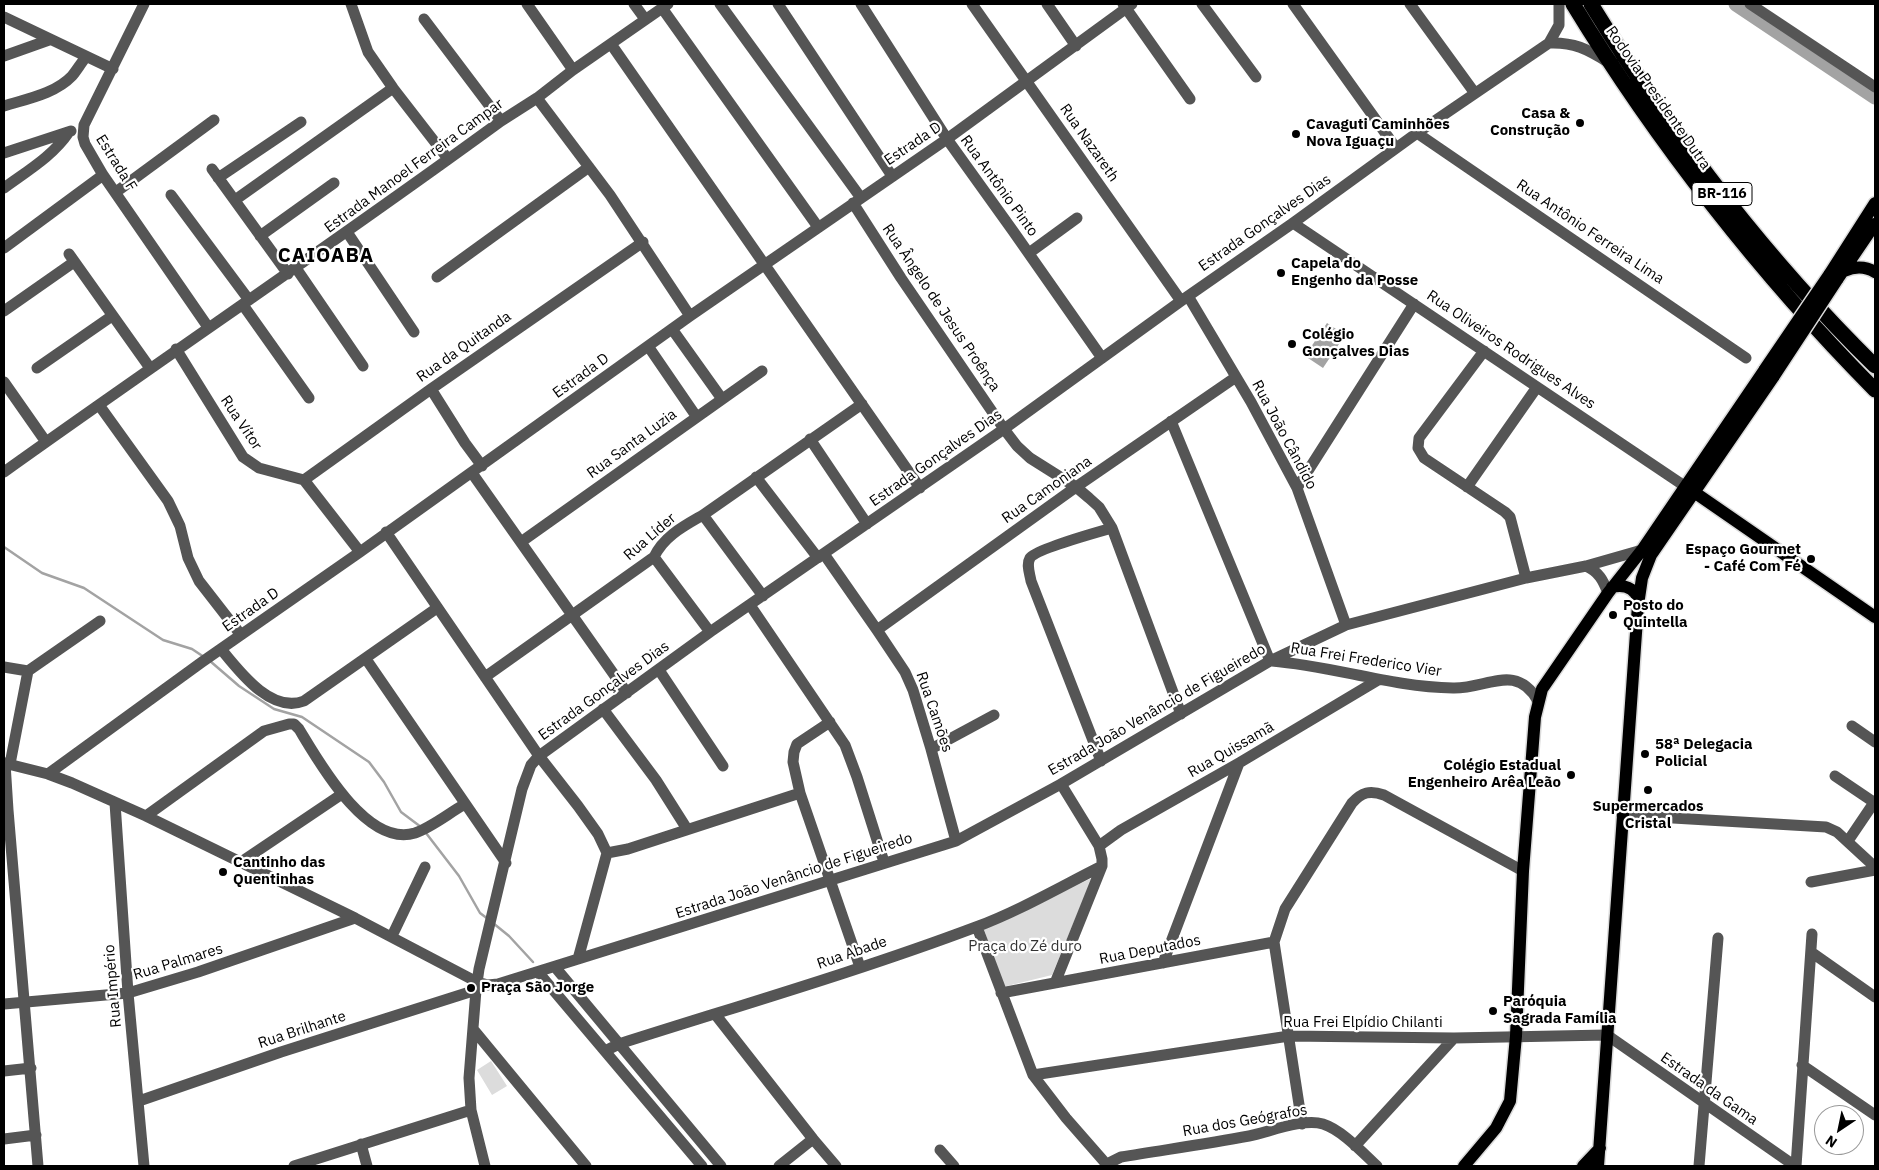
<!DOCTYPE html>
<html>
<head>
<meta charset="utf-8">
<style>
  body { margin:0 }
  #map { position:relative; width:1879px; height:1170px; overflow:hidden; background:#fff; font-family:"IBM Plex Sans",sans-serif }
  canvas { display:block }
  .frame { position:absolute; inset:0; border:5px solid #000; pointer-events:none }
  .north { position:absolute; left:1814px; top:1105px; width:50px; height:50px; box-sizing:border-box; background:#fff; border:1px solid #999; border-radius:50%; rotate:214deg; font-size:14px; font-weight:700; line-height:20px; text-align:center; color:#000 }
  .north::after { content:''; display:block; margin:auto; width:18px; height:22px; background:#000; clip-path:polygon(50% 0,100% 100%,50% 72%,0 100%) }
</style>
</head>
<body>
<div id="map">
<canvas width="1879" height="1170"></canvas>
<div class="frame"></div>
<div class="north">N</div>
</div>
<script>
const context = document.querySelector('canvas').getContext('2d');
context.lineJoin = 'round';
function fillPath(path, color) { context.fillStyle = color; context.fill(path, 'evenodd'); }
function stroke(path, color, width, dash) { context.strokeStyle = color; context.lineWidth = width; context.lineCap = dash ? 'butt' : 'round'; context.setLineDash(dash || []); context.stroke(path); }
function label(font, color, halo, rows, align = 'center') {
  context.font = font + ' "IBM Plex Sans",sans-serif'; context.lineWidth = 4.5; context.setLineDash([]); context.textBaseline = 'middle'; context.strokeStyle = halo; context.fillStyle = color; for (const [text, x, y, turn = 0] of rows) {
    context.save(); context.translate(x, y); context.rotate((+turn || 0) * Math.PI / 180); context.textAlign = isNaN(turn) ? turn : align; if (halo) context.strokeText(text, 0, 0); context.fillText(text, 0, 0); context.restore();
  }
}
const green = new Path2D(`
  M1092,878L1052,975L1003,987L984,929Z
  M491,1061L507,1086L492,1095L477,1070Z`);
const water = new Path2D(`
  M1327,323L1345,335L1323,368L1305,356Z`);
const stream = new Path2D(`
  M4,547L42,573L84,588L163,640L192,649L204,657
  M210,661L239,686L274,709L302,717L369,762L384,782L401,812L421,827
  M426,833L459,876L480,913L488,919
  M493,923L509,936L533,962`);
const river = new Path2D(`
  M1736,4L1875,97`);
const minor = new Path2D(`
  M144,4L84,125L83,137L85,144L103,175L208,327
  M351,4L368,52L393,88L448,159
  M527,4L573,70
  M634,4L645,19
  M720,4L861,198
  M778,4L892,176
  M861,4L947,139L1013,231L1102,358
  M972,4L1181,301
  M1047,4L1076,46
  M1123,4L1190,99
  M1202,4L1256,77
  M1293,4L1396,148
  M1410,4L1474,92
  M1750,4L1875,87
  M662,8L818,227
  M4,17L113,69
  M424,19L501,121
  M1549,43C1574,42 1587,49 1608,62
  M611,44L920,488
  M4,56L49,40
  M537,98L610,195L690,316
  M4,106C26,99 55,94 72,76C77,70 81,63 86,57
  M1417,133L1746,358
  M4,153L71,131
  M212,169L288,274
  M218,178L301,122
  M4,188C27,171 53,156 69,132
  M116,192L214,120
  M171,195L249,300
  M235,200L393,88
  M853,203L901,278L1004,429L1017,446L1030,458L1076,487L1089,498L1099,507L1112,528L1181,714
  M1293,223L1686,487
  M347,232L414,332
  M260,236L334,183
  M4,248L103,175
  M1029,253L1077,218
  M69,254L150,368
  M296,268L363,366
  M437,277L589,167
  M1188,296L1251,402L1297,488L1346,625
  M243,305L309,398
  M4,311L74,262
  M672,329L722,399
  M648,346L696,416
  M176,349L243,457L259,468L304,480L360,552
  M1484,351L1419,438L1418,448L1424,458L1505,512L1510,517L1526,578
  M37,368L112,316
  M4,382L46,442
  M431,389L465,443L482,466
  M99,405L168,501L180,526L188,558L199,581L241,635
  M1171,421L1270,661
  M810,439L867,524
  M4,472C169,354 337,241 501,121L537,98L573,70L668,4
  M472,473L627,693
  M756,477L818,558
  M304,480L431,389L643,242
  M1467,487L1537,387
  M1297,488L1414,304
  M703,515L763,596
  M386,532L539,756L578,806L598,834L607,853L578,959
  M521,542L762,371
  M824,554L877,630L905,672L913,690L931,749L956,841
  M654,557L710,632
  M1586,566C1599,572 1603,580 1608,593
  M750,605L845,745L857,777L884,862
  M877,630L1076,487L1236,377
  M221,649C239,671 271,714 304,701L437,608
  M366,659L506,863
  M1272,661C1333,666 1391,687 1453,688C1487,689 1516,662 1538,701
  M4,667L28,671L100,621
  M659,670L723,766
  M485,677L654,557C664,536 684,526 703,515L862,404
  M603,709L656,780L687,829
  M830,722L797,744L794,752L793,762L800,793L860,967
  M1852,726L1875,742
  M931,749L994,715
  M1101,761L1031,581C1030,574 1026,565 1030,558C1036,549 1098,532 1112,528
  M4,763L48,774L72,783L146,816L355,918L477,982L488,985L498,984L956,841L1061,784L1270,661L1346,625L1526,578L1586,566L1642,550
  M5,763L8,810L38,1166
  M10,764L28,671
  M48,774L202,662L360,552L690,316L947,139L1132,4
  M1835,776L1875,803
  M115,803L128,993L144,1166
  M1622,815L1826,827L1837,832L1875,867
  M146,816L264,731L289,724H294L299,729C319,762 367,848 415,833C432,827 449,813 465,804
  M1848,841L1875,801
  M1099,846L1121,830L1239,763L1378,680
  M607,853L628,849L800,793
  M241,862L342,794
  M1811,882L1875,870
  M977,927L1033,1075L1066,1118L1108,1166
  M392,936L425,867
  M1811,952L1875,997
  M1163,963L1239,763
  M555,967L721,1166
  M538,972L702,1166
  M1055,983L1102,866V859L1099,846L1061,784
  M1001,993L1274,942
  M4,1004L128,993L198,972L355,918
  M715,1014L813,1139L836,1166
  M473,1029L586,1166
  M605,1051L619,1044C738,1006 859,971 976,927C1019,911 1060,887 1102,866
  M1802,1065L1875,1115
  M4,1071L31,1068
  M1033,1075L1289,1036L1454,1038L1607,1035L1795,1166
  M139,1101L281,1052L476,990
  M1302,1124L1274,942L1285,909L1352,803C1362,792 1370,790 1384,795L1523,871
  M4,1139L36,1135
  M361,1144L367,1166
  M1355,1146L1454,1038
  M940,1150L954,1166
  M1107,1164L1121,1157C1163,1150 1206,1144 1249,1136C1269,1132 1303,1118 1323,1124C1342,1130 1363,1153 1377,1166
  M294,1166L471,1110
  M485,1166L471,1110L469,1078L476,990L479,969L522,789L531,765L539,756L710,632L1004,429L1181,301L1293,223L1417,133L1549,43L1559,25V4
  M779,1166L813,1139
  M1699,1166L1718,938
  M1796,1166L1812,934`);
const major = new Path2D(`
  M1844,271C1855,266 1865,266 1875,272
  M1829,275L1875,203
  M1837,280L1875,224
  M1694,492L1875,617
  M1612,587C1624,584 1634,588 1639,599
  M1464,1166L1496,1128L1510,1101L1516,1036L1523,871L1535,717L1542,689L1608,593L1642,550L1765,369
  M1583,1166L1600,1148
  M1598,1166L1638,605L1642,578L1651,555L1774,376`);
const highway = new Path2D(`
  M1573,4C1657,142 1762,276 1875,390
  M1591,4C1672,136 1764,257 1875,366`);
const majorBridge = new Path2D(`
  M1765,369L1829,275
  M1774,376L1837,280`);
const markers = [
  [1580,123,5,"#000"],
  [1296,134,5,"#000"],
  [1281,273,5,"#000"],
  [1292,344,5,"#000"],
  [1811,559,5,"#000"],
  [1613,615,5,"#000"],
  [1645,754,5,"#000"],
  [1571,775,5,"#000"],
  [1648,790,5,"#000"],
  [223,872,5,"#000"],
  [471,988,5,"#000"],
  [1493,1011,5,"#000"]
];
const shields = [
  [1722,194,60]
];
const shieldNames = [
  ["BR-116",1722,194]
];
const streetNames = [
  ["Rodovia Presidente Dutra",1658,98,55],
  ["Rua Nazareth",1089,143,55],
  ["Estrada D",913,144,-34],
  ["Estrada F",116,163,58],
  ["Estrada Manoel Ferreira Campar",414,166,-36],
  ["Rua Antônio Pinto",999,186,54],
  ["Estrada Gonçalves Dias",1265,223,-35],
  ["Rua Antônio Ferreira Lima",1590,232,34],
  ["Rua Ângelo de Jesus Proênça",941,308,56],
  ["Rua da Quitanda",464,347,-35],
  ["Rua Oliveiros Rodrigues Alves",1511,350,34],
  ["Estrada D",581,376,-36],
  ["Rua Vítor",241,423,56],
  ["Rua João Cândido",1284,435,62],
  ["Rua Santa Luzia",632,444,-36],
  ["Estrada Gonçalves Dias",936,458,-35],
  ["Rua Camoniana",1047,490,-35],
  ["Rua Líder",650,537,-41],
  ["Estrada D",251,610,-35],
  ["Rua Frei Frederico Vier",1366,660,9],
  ["Estrada Gonçalves Dias",604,691,-36],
  ["Estrada João Venâncio de Figueiredo",1157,710,-30],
  ["Rua Camões",934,712,71],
  ["Rua Quissamã",1231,750,-30],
  ["Estrada João Venâncio de Figueiredo",794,876,-18],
  ["Rua Deputados",1150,950,-11],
  ["Rua Abade",852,953,-19],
  ["Rua Palmares",178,962,-17],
  ["Rua Império",113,986,-95],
  ["Rua Frei Elpídio Chilanti",1363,1023],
  ["Rua Brilhante",302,1030,-18],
  ["Estrada da Gama",1709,1089,35],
  ["Rua dos Geógrafos",1245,1121,-10]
];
const poiNames = [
  ["Casa &",1570,114,"right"],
  ["Construção",1570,131,"right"],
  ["Cavaguti Caminhões",1306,125],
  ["Nova Iguaçu",1306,142],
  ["Capela do",1291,264],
  ["Engenho da Posse",1291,281],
  ["Colégio",1302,335],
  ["Gonçalves Dias",1302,352],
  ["Espaço Gourmet",1801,550,"right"],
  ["- Café Com Fé",1801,567,"right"],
  ["Posto do",1623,606],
  ["Quintella",1623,623],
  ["58ª Delegacia",1655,745],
  ["Policial",1655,762],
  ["Colégio Estadual",1561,766,"right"],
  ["Engenheiro Arêa Leão",1561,783,"right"],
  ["Supermercados",1648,807,"center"],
  ["Cristal",1648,824,"center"],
  ["Cantinho das",233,863],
  ["Quentinhas",233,880],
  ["Praça São Jorge",481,988],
  ["Paróquia",1503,1002],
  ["Sagrada Família",1503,1019]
];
const parkNames = [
  ["Praça do Zé duro",1025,947]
];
const districtNames = [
  ["CAIOABA",326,256]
];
fillPath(green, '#dcdcdc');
fillPath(water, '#a3a3a3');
stroke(stream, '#a3a3a3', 2.5);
stroke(river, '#a3a3a3', 15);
stroke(major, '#dbdbdb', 15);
stroke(highway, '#dbdbdb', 18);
stroke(minor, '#555', 11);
stroke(major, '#000', 12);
stroke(highway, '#000', 15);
stroke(majorBridge, '#dbdbdb', 15, []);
stroke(majorBridge, '#000', 12);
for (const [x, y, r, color] of markers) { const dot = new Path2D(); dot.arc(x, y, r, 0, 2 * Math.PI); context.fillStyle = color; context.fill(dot); stroke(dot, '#fff', 2); }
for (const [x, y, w] of shields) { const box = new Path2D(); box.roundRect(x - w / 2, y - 11.5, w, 23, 4); context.fillStyle = '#fff'; context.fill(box); stroke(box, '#000', 1); }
label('bold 14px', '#000', null, shieldNames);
label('15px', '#000', '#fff', streetNames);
label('bold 15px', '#000', '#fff', poiNames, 'left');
label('15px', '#333', '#fff', parkNames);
context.letterSpacing = '1px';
label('bold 20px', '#000', '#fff', districtNames);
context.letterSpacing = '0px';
</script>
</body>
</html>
